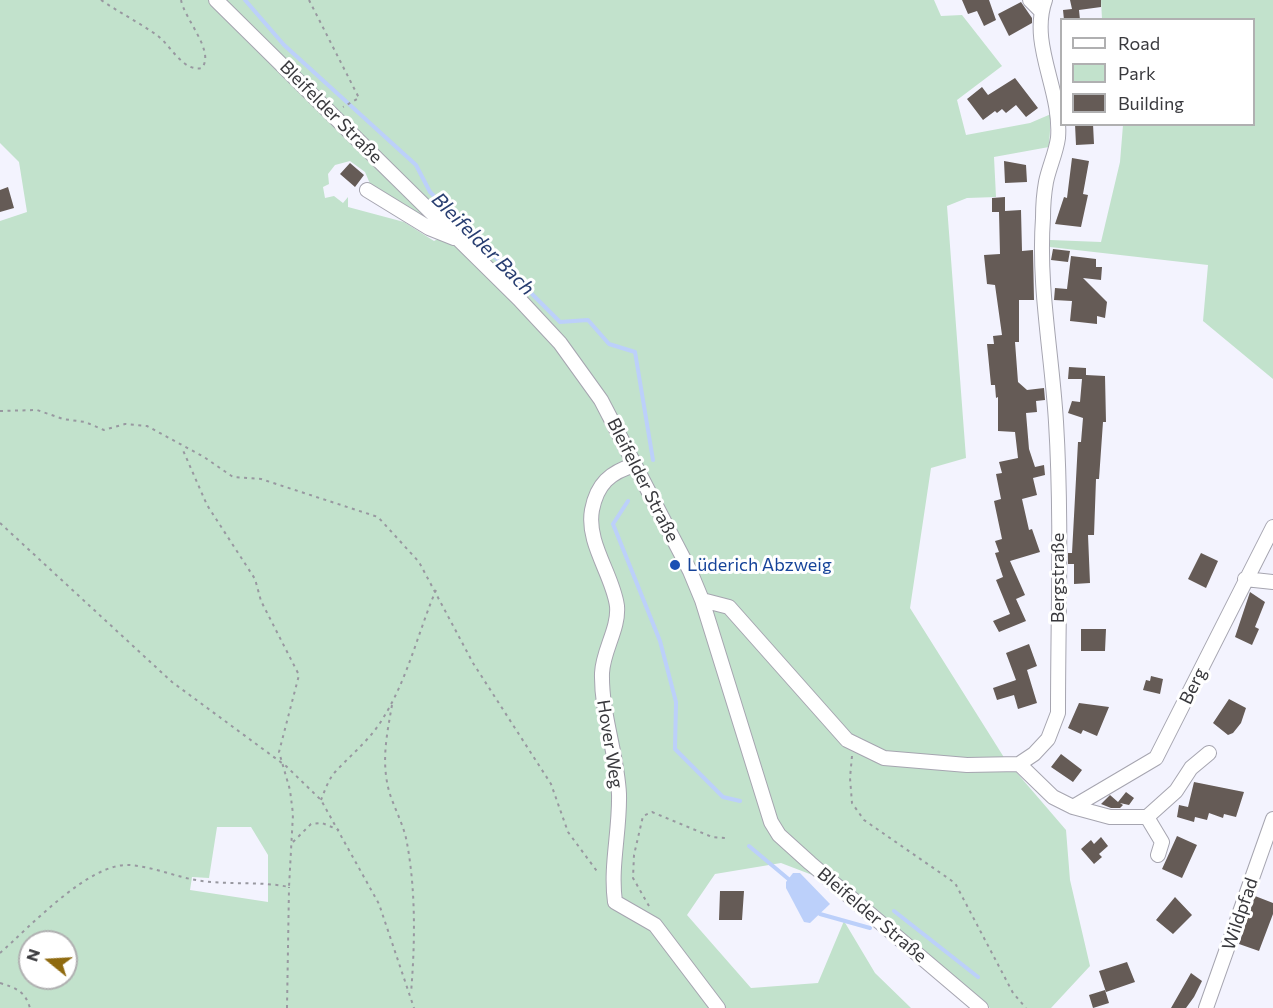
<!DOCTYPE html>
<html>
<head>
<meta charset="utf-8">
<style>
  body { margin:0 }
  #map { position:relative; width:1273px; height:1008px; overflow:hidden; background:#f3f3fe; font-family:Commissioner,sans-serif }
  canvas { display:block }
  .legend { position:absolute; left:1060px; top:18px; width:195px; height:108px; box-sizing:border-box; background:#fff; border:2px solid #b0b0b1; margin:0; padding:8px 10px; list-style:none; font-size:18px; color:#39393d }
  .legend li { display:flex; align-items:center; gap:12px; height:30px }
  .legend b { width:30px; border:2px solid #b0b0b1 }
  .north { position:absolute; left:18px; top:930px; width:60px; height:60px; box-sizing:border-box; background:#fff; border:2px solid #b0b0b1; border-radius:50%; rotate:288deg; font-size:16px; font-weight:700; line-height:24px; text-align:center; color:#39393d }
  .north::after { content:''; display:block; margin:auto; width:21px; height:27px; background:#8f6a0f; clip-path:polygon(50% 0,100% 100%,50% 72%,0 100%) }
</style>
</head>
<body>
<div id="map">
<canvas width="1273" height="1008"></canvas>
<ul class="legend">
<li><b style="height:8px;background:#fff"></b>Road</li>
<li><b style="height:16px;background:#c2e2cc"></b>Park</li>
<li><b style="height:16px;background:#655b56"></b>Building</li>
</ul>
<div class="north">N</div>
</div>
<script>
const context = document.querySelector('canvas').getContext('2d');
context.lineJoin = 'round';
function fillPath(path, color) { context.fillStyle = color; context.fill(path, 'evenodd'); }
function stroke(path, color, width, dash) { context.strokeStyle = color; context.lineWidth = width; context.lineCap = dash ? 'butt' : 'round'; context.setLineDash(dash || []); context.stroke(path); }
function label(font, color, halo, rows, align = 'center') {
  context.font = font + ' Commissioner,sans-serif'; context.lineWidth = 6; context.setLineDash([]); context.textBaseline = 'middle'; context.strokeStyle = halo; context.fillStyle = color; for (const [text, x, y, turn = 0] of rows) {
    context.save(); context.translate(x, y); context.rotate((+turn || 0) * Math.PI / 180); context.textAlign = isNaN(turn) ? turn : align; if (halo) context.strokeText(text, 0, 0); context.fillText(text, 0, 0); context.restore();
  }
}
const green = new Path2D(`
  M0,0H934L941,16L962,15L1002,66L957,100L966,135L1030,123L1051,114L1049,147L994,157L996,197L967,198L947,206L966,458L931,468L910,608L1005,759L1066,830L1070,880L1090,966L1051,1008H990L841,886L781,863L715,874L687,915L751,988L818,983L844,921L875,973L911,1008H0V221L27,212L19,162L0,143ZM350,161L365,172L371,186L444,236L434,241L404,222L348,207V197L343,203L334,196L325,198L323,187L329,184L328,174L335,165ZM217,827H251L268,855V902L190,890L192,877L209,878ZM30,942H66V978H30Z
  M1101,0H1273V379L1203,321L1208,265L1050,247V240L1101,242L1120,162L1123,125L1254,124V20L1102,19Z`);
const water = new Path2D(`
  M793,873H800L830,904L810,923L804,922L786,888V882Z`);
const stream = new Path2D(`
  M245,0L284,45L416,165L430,192L560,322L588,320L609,344L635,352L653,460
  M628,501L613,524L660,641L676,702L675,749L723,797L740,801
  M749,846L792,882
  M816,910L820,914L870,928
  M894,911L978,977`);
const building = new Path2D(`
  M962,0H989L996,20L984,26L977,11L968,14Z
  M1070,0H1101V7L1079,10L1080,20H1064L1063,10L1072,9Z
  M1021,2L1032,18V23L1009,36L998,14Z
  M1015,78L1038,108L1026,117L1016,105L1006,113L1002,109L997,113L995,111L983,120L967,99L982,87L988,95Z
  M1075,124H1093L1094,144L1076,145Z
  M1072,158L1089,161L1083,194L1088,195L1081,227L1055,224L1064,197L1067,198Z
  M1004,161L1026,165L1027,182L1005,183Z
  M350,163L364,175L355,187L340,174Z
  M8,187L14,208L0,212V190Z
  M1005,197V211L1021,210L1022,251L1033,250L1034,300H1019V342H1015L1018,382L1027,390L1044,388L1045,400L1036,401L1037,412L1026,413L1029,449L1035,467L1044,465L1045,475L1033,478L1037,495L1022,499L1029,530L1032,529L1040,552L1010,561L1025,595L1016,599L1026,621L999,632L993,621L1010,614L996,580L1003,577L995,553L999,552L995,541L1002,539L994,501L1001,499L996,474L1002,473L999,462L1018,458L1015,432L998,431V397L996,398L995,385H991L987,344H994L993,336L1002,335L995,285L987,284L984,255L1000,254L999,212H992V198Z
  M1053,249L1070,251L1068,262L1051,260Z
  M1071,256L1096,259V267H1102L1101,280L1083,278L1107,302L1105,318L1097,316V324L1070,321L1072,301L1054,300L1055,288L1067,289Z
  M1069,367L1086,368V375L1105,376L1106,422H1103L1099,479H1096L1094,535H1088L1090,583L1074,584V564H1068V553H1072L1078,442H1081L1083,418L1068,413L1072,401L1080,402L1082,379H1068Z
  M1201,553L1218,561L1206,588L1188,579Z
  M1250,592L1265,602L1255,627L1259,629L1252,645L1235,637Z
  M1081,629H1106L1105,651H1081Z
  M1029,644L1037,666L1027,670L1037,703L1018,709L1014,695L997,700L993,688L1016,680L1006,653Z
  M1151,676L1163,679L1160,694L1143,690L1146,680L1150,681Z
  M1229,699L1246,708L1241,723L1233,733L1228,735L1213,723Z
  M1079,703L1109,707L1097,736L1083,730L1081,734L1068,728Z
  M1061,754L1082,770L1073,782L1051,767Z
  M1194,782L1244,792L1236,817L1224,814L1223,818L1209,813L1207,820L1195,817L1194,822L1177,817L1179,805L1188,807Z
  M1126,792L1134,798L1129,805L1120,803L1123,805L1120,808H1111L1101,804L1110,795L1118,802Z
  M1177,836L1197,845L1182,878L1162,869Z
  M1101,837L1108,846L1099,854L1102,857L1094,864L1081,849L1091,840L1094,844Z
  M720,891H744L742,920H719Z
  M1255,896L1273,903V914L1259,951L1239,944Z
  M1175,897L1192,915L1173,934L1156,920Z
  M1127,962L1135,982L1106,992L1099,971Z
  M1191,973L1202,981L1194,997L1186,1008H1171Z
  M1105,990L1109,1003L1093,1008L1089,995Z`);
const path = new Path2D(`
  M101,0C120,13 140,23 158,36C172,47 183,72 202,68C215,51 185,20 181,0
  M309,0L359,98L343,107
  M0,411L37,410L63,419L85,422L104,430L125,424L147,426L204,457L233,477L261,479L378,517L419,562L473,663L551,784L568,832L599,874
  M0,523L172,682L286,766L321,800L379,904L414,1008
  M392,705C387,734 381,761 389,791C394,808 404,825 407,843C416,892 415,944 411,993
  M852,756L850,778L852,803L864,820L955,883L1013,993L1026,1008
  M321,800C325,790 329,778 336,771C351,755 368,741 380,723C407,682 417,635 436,590
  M293,842L311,824L322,823L339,830
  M649,906L633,878L634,855L643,816L652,812L712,837L726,838
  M0,953C29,928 89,862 130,865C155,867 178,878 202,881C231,885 260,881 289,887L293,814L290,790L279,752L299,675L261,601L255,579L207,505L182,448
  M0,983C16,988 25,991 30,1008
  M287,1008L289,887`);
const minor = new Path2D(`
  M216,0L519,299L560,343L601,400L690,571L702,600L771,822L779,835L810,863L981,1008
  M1030,0L1041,11
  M367,190L429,228L454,238
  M635,465C610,472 597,484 592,510C586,543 613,575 617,606C619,629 603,650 602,673C601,714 617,753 619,794C620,831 610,866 615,902L655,925L718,1008
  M1245,579L1273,582
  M702,600L729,607L847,740L884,758L967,765L1019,764L1034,754L1048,739L1058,713C1058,616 1062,518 1056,422C1052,354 1038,286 1043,218C1043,206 1044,193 1046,182C1049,167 1056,153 1058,138C1062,90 1029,45 1045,0
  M1019,764L1053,797L1073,807L1156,758L1273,527
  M1073,807L1110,817H1147L1176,791L1191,768L1209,753
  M1147,817L1162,842L1158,855
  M1206,1008L1273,819`);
const markers = [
  [675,565,6,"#1a4fb4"]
];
const streetNames = [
  ["Bleifelder Straße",331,112,45],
  ["Bleifelder Straße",643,480,63],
  ["Bergstraße",1058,578,-90],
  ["Berg",1193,686,-64],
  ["Hover Weg",610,744,81],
  ["Wildpfad",1240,914,-71],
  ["Bleifelder Straße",872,915,40]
];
const transitNames = [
  ["Lüderich Abzweig",687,565]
];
const waterNames = [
  ["Bleifelder Bach",483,244,45]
];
fillPath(green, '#c2e2cc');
fillPath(water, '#bcd0fa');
stroke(stream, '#bcd0fa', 4);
fillPath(building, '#655b56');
stroke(minor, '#a6a5b0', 16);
stroke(path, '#9898a0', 2, [3, 4.5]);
stroke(minor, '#fff', 14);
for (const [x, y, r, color] of markers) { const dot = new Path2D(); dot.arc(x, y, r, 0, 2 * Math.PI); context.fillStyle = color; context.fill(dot); stroke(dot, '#fff', 2); }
label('18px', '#39393d', '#fff', streetNames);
label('18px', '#164399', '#fff', transitNames, 'left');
label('italic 20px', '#283e71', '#fff', waterNames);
</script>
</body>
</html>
